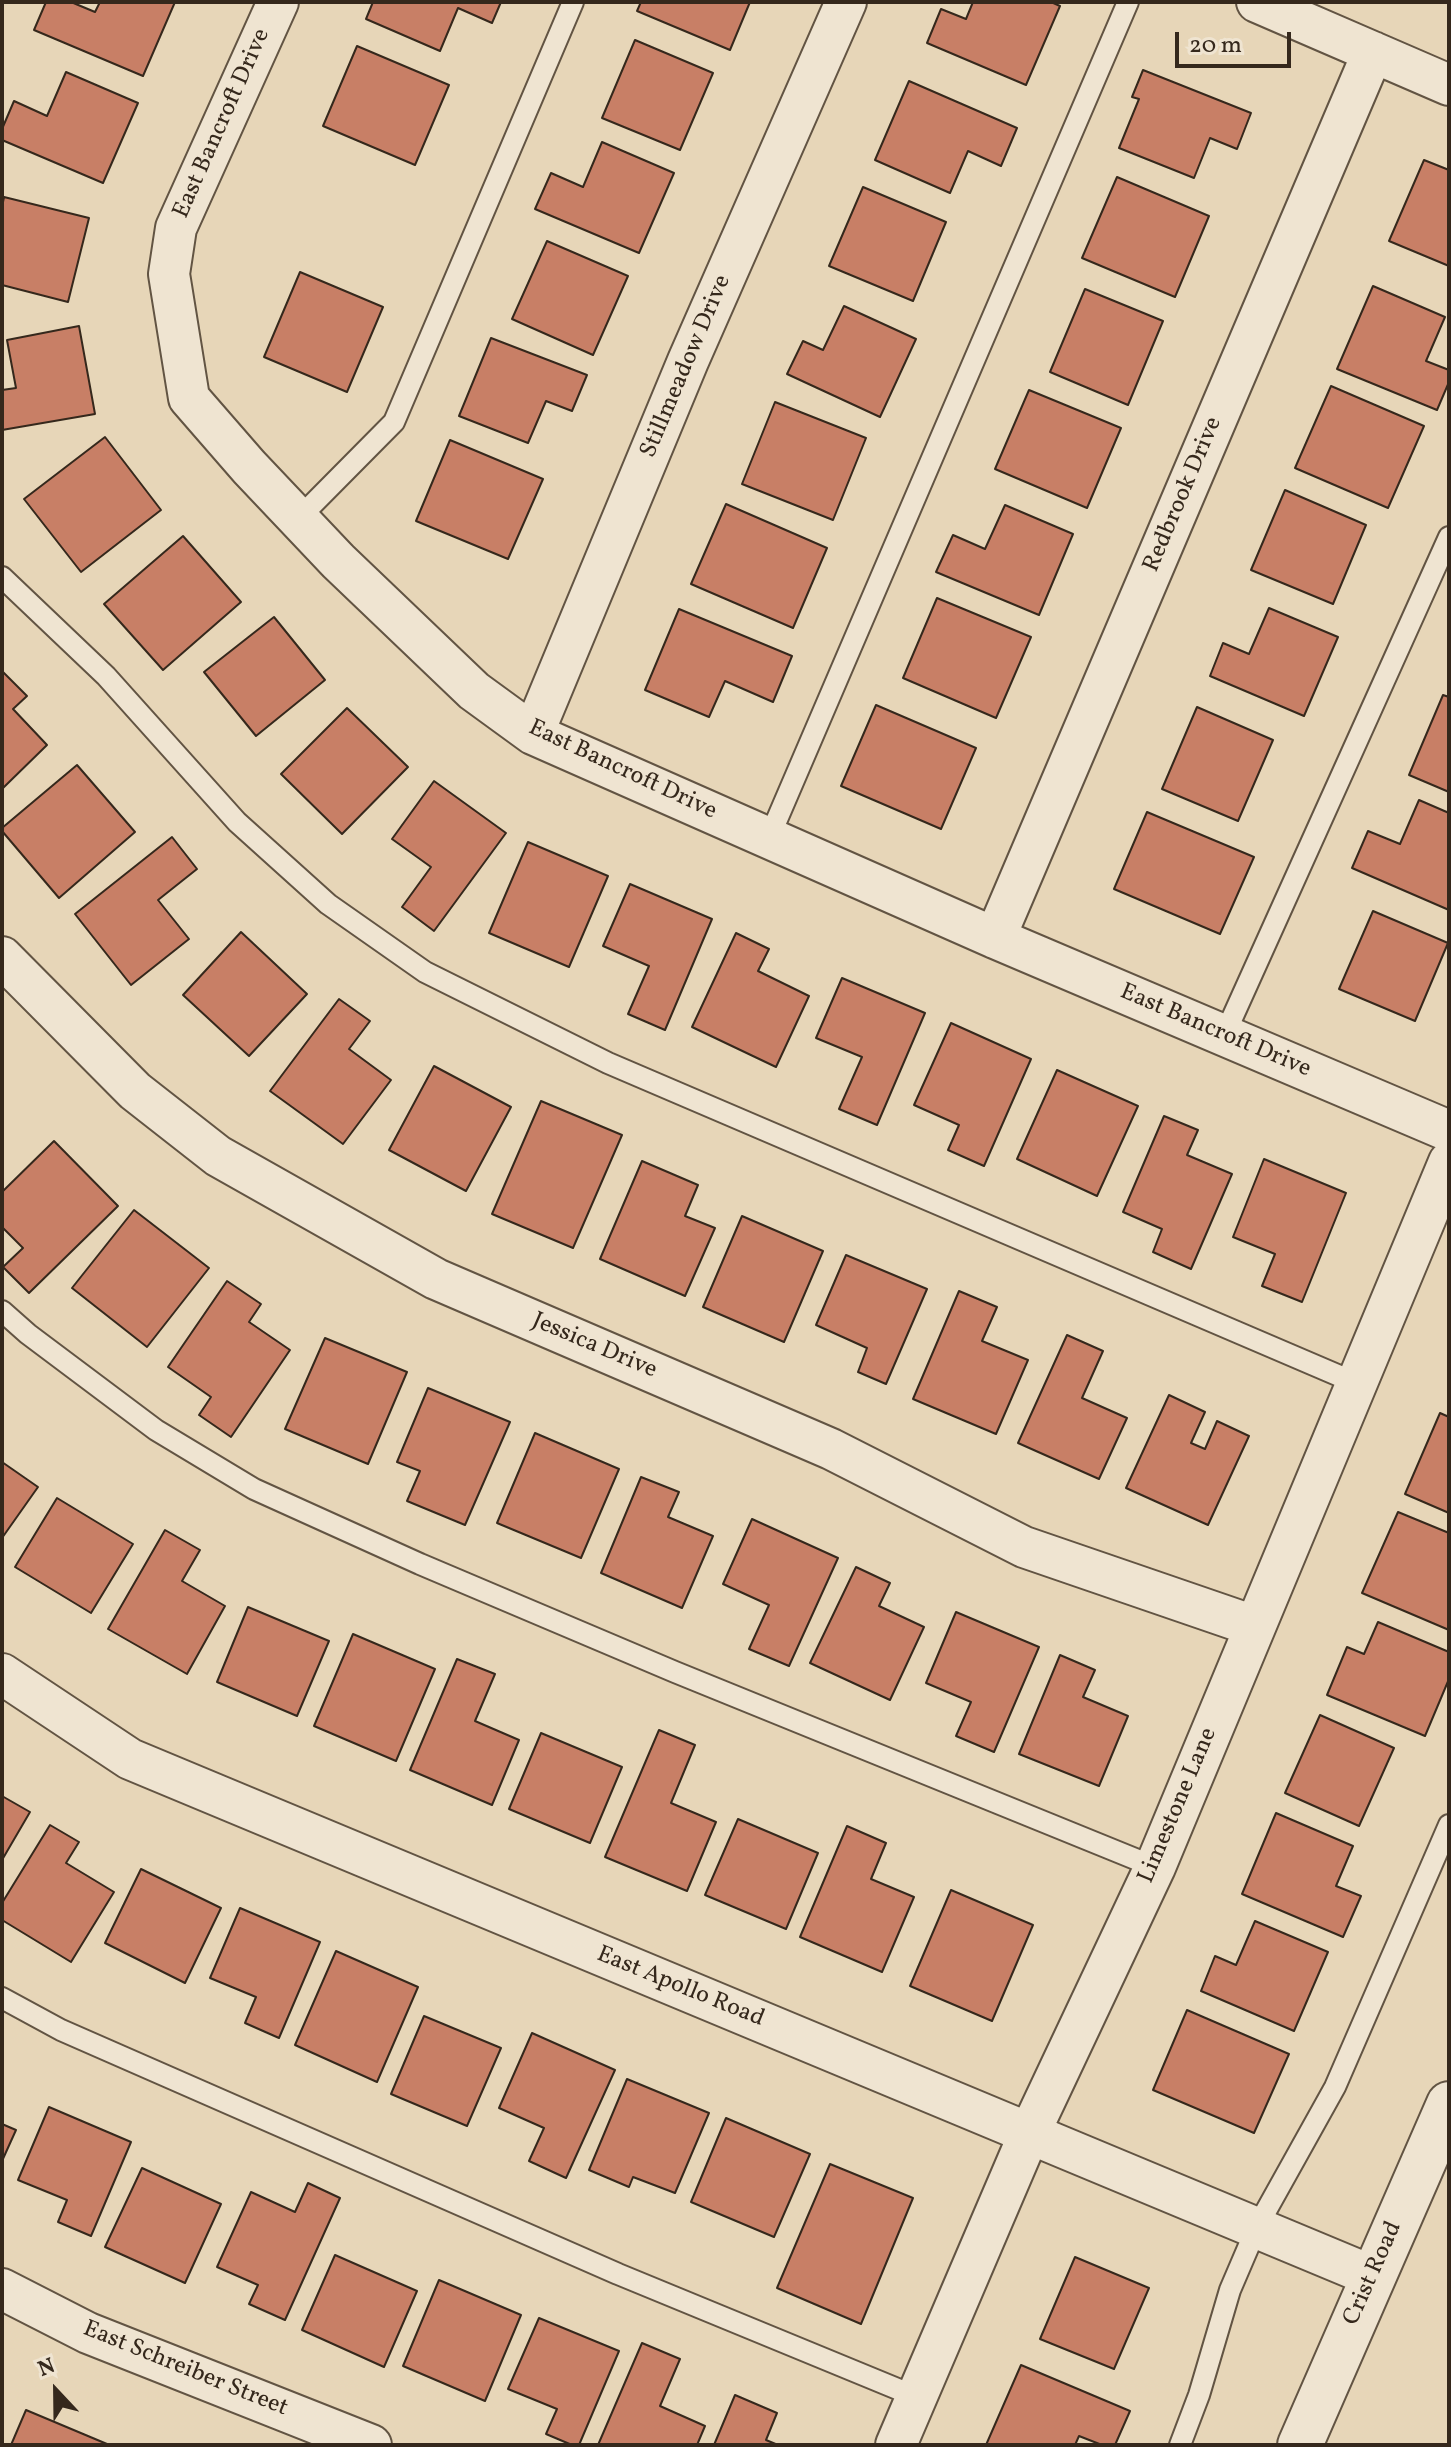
<!DOCTYPE html>
<html>
<head>
<meta charset="utf-8">
<style>
  body { margin:0 }
  #map { position:relative; width:1451px; height:2447px; overflow:hidden; background:#e7d6b8; font-family:Vollkorn,serif }
  canvas { display:block }
  .frame { position:absolute; inset:0; border:4px solid #35281c; pointer-events:none }
  .north { position:absolute; left:16px; top:2351px; width:80px; height:80px; -webkit-text-stroke:6px #efe4d1; paint-order:stroke; rotate:338deg; font-size:22px; font-weight:700; line-height:32px; text-align:center; color:#35281c }
  .north::after { content:''; display:block; margin:auto; width:28px; height:36px; background:#35281c; clip-path:polygon(50% 0,100% 100%,50% 72%,0 100%) }
  .scale { position:absolute; left:1175px; top:32px; width:116px; height:36px; box-sizing:border-box; border:4px solid #35281c; border-top:0; padding-left:10px; font-size:24px; line-height:28px; white-space:nowrap; color:#35281c; -webkit-text-stroke:6px #efe4d1; paint-order:stroke }
</style>
</head>
<body>
<div id="map">
<canvas width="1451" height="2447"></canvas>
<div class="frame"></div>
<div class="north">N</div>
<div class="scale">20 m</div>
</div>
<script>
const context = document.querySelector('canvas').getContext('2d');
context.lineJoin = 'round';
function fillPath(path, color) { context.fillStyle = color; context.fill(path, 'evenodd'); }
function stroke(path, color, width, dash) { context.strokeStyle = color; context.lineWidth = width; context.lineCap = dash ? 'butt' : 'round'; context.setLineDash(dash || []); context.stroke(path); }
function label(font, color, halo, rows, align = 'center') {
  context.font = font + ' Vollkorn,serif'; context.lineWidth = 7; context.setLineDash([]); context.textBaseline = 'middle'; context.strokeStyle = halo; context.fillStyle = color; for (const [text, x, y, turn = 0] of rows) {
    context.save(); context.translate(x, y); context.rotate((+turn || 0) * Math.PI / 180); context.textAlign = isNaN(turn) ? turn : align; if (halo) context.strokeText(text, 0, 0); context.fillText(text, 0, 0); context.restore();
  }
}
const building = new Path2D(`
  M46,2H71L95,12L100,2H175L143,76L34,30Z
  M373,2H501L492,23L458,8L440,51L366,19Z
  M641,2H750L730,50L637,11Z
  M973,2H1051L1060,6L1026,85L927,43L941,9L966,19Z
  M635,40L713,73L680,150L602,118Z
  M357,46L449,85L415,165L323,126Z
  M1143,70L1251,113L1237,149L1210,138L1194,178L1119,148L1139,99L1132,97Z
  M66,72L138,103L103,183L2,140V129L14,101L47,116Z
  M909,81L1017,128L1001,166L968,151L950,193L875,160Z
  M602,142L674,173L639,253L535,209L551,173L583,187Z
  M1424,160L1449,170V266L1389,241Z
  M1117,177L1209,216L1175,297L1082,258Z
  M863,187L946,222L913,301L829,266Z
  M4,197L89,218L68,302L2,285V207Z
  M547,241L628,276L593,355L512,319Z
  M300,272L383,307L347,392L264,357Z
  M1373,286L1445,317L1426,361L1449,370V382L1437,410L1337,369Z
  M1085,289L1163,321L1128,405L1050,372Z
  M844,306L916,339L880,417L787,374L803,341L823,350Z
  M79,326L95,414L2,430V390L16,388L7,340Z
  M491,338L587,375L572,411L546,401L528,443L459,416Z
  M1331,386L1424,426L1388,508L1295,468Z
  M1029,390L1121,428L1087,508L995,469Z
  M775,402L866,438L833,520L742,484Z
  M105,437L161,510L81,572L24,499Z
  M450,440L543,479L508,559L416,521Z
  M1285,490L1366,525L1333,604L1251,570Z
  M726,504L827,548L793,628L691,584Z
  M1005,505L1073,534L1039,615L936,572L953,535L985,549Z
  M183,536L241,602L163,670L104,604Z
  M937,598L1031,637L996,718L903,678Z
  M1269,608L1338,637L1304,716L1210,676L1223,643L1249,654Z
  M679,609L792,656L773,702L725,681L709,717L645,690Z
  M274,617L325,680L256,736L204,672Z
  M2,671L27,696L13,709L47,745L2,789Z
  M1443,695L1449,697V792L1409,775Z
  M876,705L976,748L941,829L841,786Z
  M1197,707L1273,740L1238,821L1162,789Z
  M347,708L408,767L342,834L281,774Z
  M77,765L135,832L59,898L2,831V828Z
  M434,781L506,833L434,931L402,907L431,867L392,839Z
  M1419,800L1449,813V910L1352,868L1368,831L1400,844Z
  M1147,812L1254,857L1220,934L1114,889Z
  M172,837L197,869L158,900L189,939L131,985L75,914Z
  M528,842L608,876L569,967L489,933Z
  M630,884L712,919L665,1030L628,1014L649,966L603,946Z
  M1373,911L1448,943L1415,1021L1339,989Z
  M241,932L307,994L249,1056L183,995Z
  M736,933L769,949L758,971L809,996L776,1067L692,1027Z
  M842,978L925,1013L877,1125L839,1109L862,1057L816,1038Z
  M339,999L370,1021L349,1049L391,1080L343,1144L270,1091Z
  M951,1023L1031,1059L984,1166L948,1150L959,1125L914,1105Z
  M434,1066L511,1107L466,1191L389,1150Z
  M1057,1070L1138,1106L1097,1196L1017,1159Z
  M541,1101L622,1135L573,1248L492,1214Z
  M1164,1116L1198,1130L1187,1155L1232,1174L1191,1269L1153,1252L1162,1229L1123,1212Z
  M54,1141L118,1206L29,1293L3,1267L23,1248L2,1227V1192Z
  M1264,1159L1346,1193L1302,1302L1262,1286L1275,1254L1233,1237Z
  M642,1161L698,1185L685,1216L715,1228L685,1296L600,1259Z
  M134,1210L209,1268L147,1347L72,1288Z
  M742,1216L823,1251L784,1342L703,1307Z
  M846,1255L927,1289L886,1384L858,1372L867,1348L816,1325Z
  M227,1281L261,1304L249,1322L290,1350L231,1437L199,1415L211,1397L168,1367Z
  M959,1291L997,1307L982,1341L1028,1360L996,1434L913,1399Z
  M1067,1335L1103,1351L1082,1398L1127,1418L1099,1479L1018,1443Z
  M325,1338L407,1372L368,1464L285,1429Z
  M428,1388L510,1422L465,1525L407,1501L420,1471L397,1462Z
  M1169,1395L1205,1412L1191,1443L1205,1449L1217,1421L1249,1436L1208,1525L1126,1488Z
  M1440,1413L1449,1417V1513L1405,1494Z
  M535,1433L619,1469L581,1558L497,1523Z
  M2,1462L38,1487L2,1538Z
  M641,1477L679,1492L668,1517L713,1536L682,1608L601,1573Z
  M57,1498L133,1544L91,1613L15,1567Z
  M1398,1512L1449,1533V1630L1362,1593Z
  M752,1519L838,1558L789,1666L749,1649L769,1605L723,1584Z
  M165,1530L200,1550L182,1581L225,1606L187,1674L108,1629Z
  M856,1567L890,1583L879,1606L924,1627L890,1700L810,1663Z
  M248,1607L329,1641L297,1716L217,1682Z
  M956,1612L1039,1647L994,1752L956,1736L971,1702L926,1683Z
  M1378,1622L1449,1652V1679L1425,1736L1327,1695L1347,1647L1364,1654Z
  M353,1634L435,1669L396,1761L314,1726Z
  M1060,1655L1095,1670L1083,1697L1128,1716L1099,1786L1019,1754Z
  M457,1659L495,1674L475,1721L519,1740L492,1805L410,1770Z
  M1320,1715L1394,1748L1359,1826L1285,1793Z
  M659,1730L695,1745L671,1803L716,1822L687,1891L605,1857Z
  M541,1733L622,1767L590,1843L509,1809Z
  M2,1796L30,1812L2,1860Z
  M1276,1813L1353,1846L1336,1886L1361,1896L1343,1937L1242,1894Z
  M738,1819L818,1853L786,1929L705,1895Z
  M50,1825L79,1842L66,1863L114,1892L71,1962L2,1920V1903Z
  M847,1826L886,1843L871,1879L914,1897L882,1972L800,1937Z
  M141,1869L221,1908L185,1983L105,1943Z
  M951,1890L1033,1925L992,2021L910,1986Z
  M240,1908L320,1942L279,2038L245,2023L256,1997L210,1978Z
  M1255,1921L1328,1952L1294,2031L1201,1991L1215,1956L1236,1965Z
  M336,1951L418,1987L377,2082L295,2045Z
  M1187,2010L1289,2054L1254,2133L1153,2090Z
  M424,2016L501,2048L467,2126L391,2094Z
  M532,2033L615,2070L566,2178L529,2161L544,2128L499,2108Z
  M627,2079L709,2113L675,2193L633,2177L629,2187L589,2170Z
  M49,2107L131,2142L91,2236L58,2222L67,2200L18,2180Z
  M726,2118L810,2154L774,2237L691,2202Z
  M2,2124L16,2130L2,2161Z
  M830,2164L913,2198L861,2324L777,2288Z
  M142,2168L221,2204L185,2283L105,2247Z
  M308,2183L340,2198L285,2320L249,2304L258,2285L217,2267L251,2192L295,2212Z
  M335,2255L417,2291L384,2367L302,2330Z
  M1075,2257L1149,2288L1114,2369L1040,2339Z
  M439,2280L521,2315L485,2401L403,2366Z
  M539,2318L619,2351L579,2445H572L546,2434L557,2409L508,2389Z
  M642,2343L680,2359L660,2406L705,2426L697,2445H598Z
  M1021,2365L1130,2411L1115,2445H1102L1079,2436L1075,2445H986Z
  M735,2395L777,2413L766,2440L778,2445H714Z
  M26,2410L107,2444L106,2445H11Z`);
const service = new Path2D(`
  M298,519L394,422L573,2
  M2,577L106,676L237,822L328,904L425,972L608,1063L1356,1383
  M769,838L1128,2
  M1224,1036L1449,537
  M2,1311L28,1334L156,1430L254,1489L420,1564L675,1672L1155,1867
  M2,1998L61,2030L618,2274L917,2397
  M1180,2445L1199,2395L1230,2290L1257,2227L1335,2087L1449,1825`);
const minor = new Path2D(`
  M278,2L176,228L169,274L189,398L249,467L338,561L474,691L533,734L995,938L1449,1131
  M1257,2L1449,85
  M533,734L688,361L846,2
  M995,938L1373,52
  M2,957L135,1091L218,1156L436,1279L831,1449L1024,1547L1254,1626
  M2,1674L130,1759L1372,2276
  M2,2289L88,2333L371,2445
  M896,2445L1030,2132L1155,1867L1449,1162`);
const tertiary = new Path2D(`
  M1300,2445L1449,2104`);
const streetNames = [
  ["East Bancroft Drive",223,124,-66],
  ["Stillmeadow Drive",687,367,-67],
  ["Redbrook Drive",1184,495,-67],
  ["East Bancroft Drive",622,771,25],
  ["East Bancroft Drive",1215,1032,23],
  ["Jessica Drive",594,1347,23],
  ["Limestone Lane",1179,1806,-67],
  ["East Apollo Road",680,1988,22],
  ["Crist Road",1374,2274,-66],
  ["East Schreiber Street",185,2370,22]
];
fillPath(building, '#c87f66');
stroke(building, '#35281c', 2);
stroke(service, '#625443', 24);
stroke(minor, '#625443', 44);
stroke(tertiary, '#625443', 48);
stroke(service, '#efe4d1', 20);
stroke(minor, '#efe4d1', 40);
stroke(tertiary, '#efe4d1', 44);
label('24px', '#35281c', '#efe4d1', streetNames);
</script>
</body>
</html>
